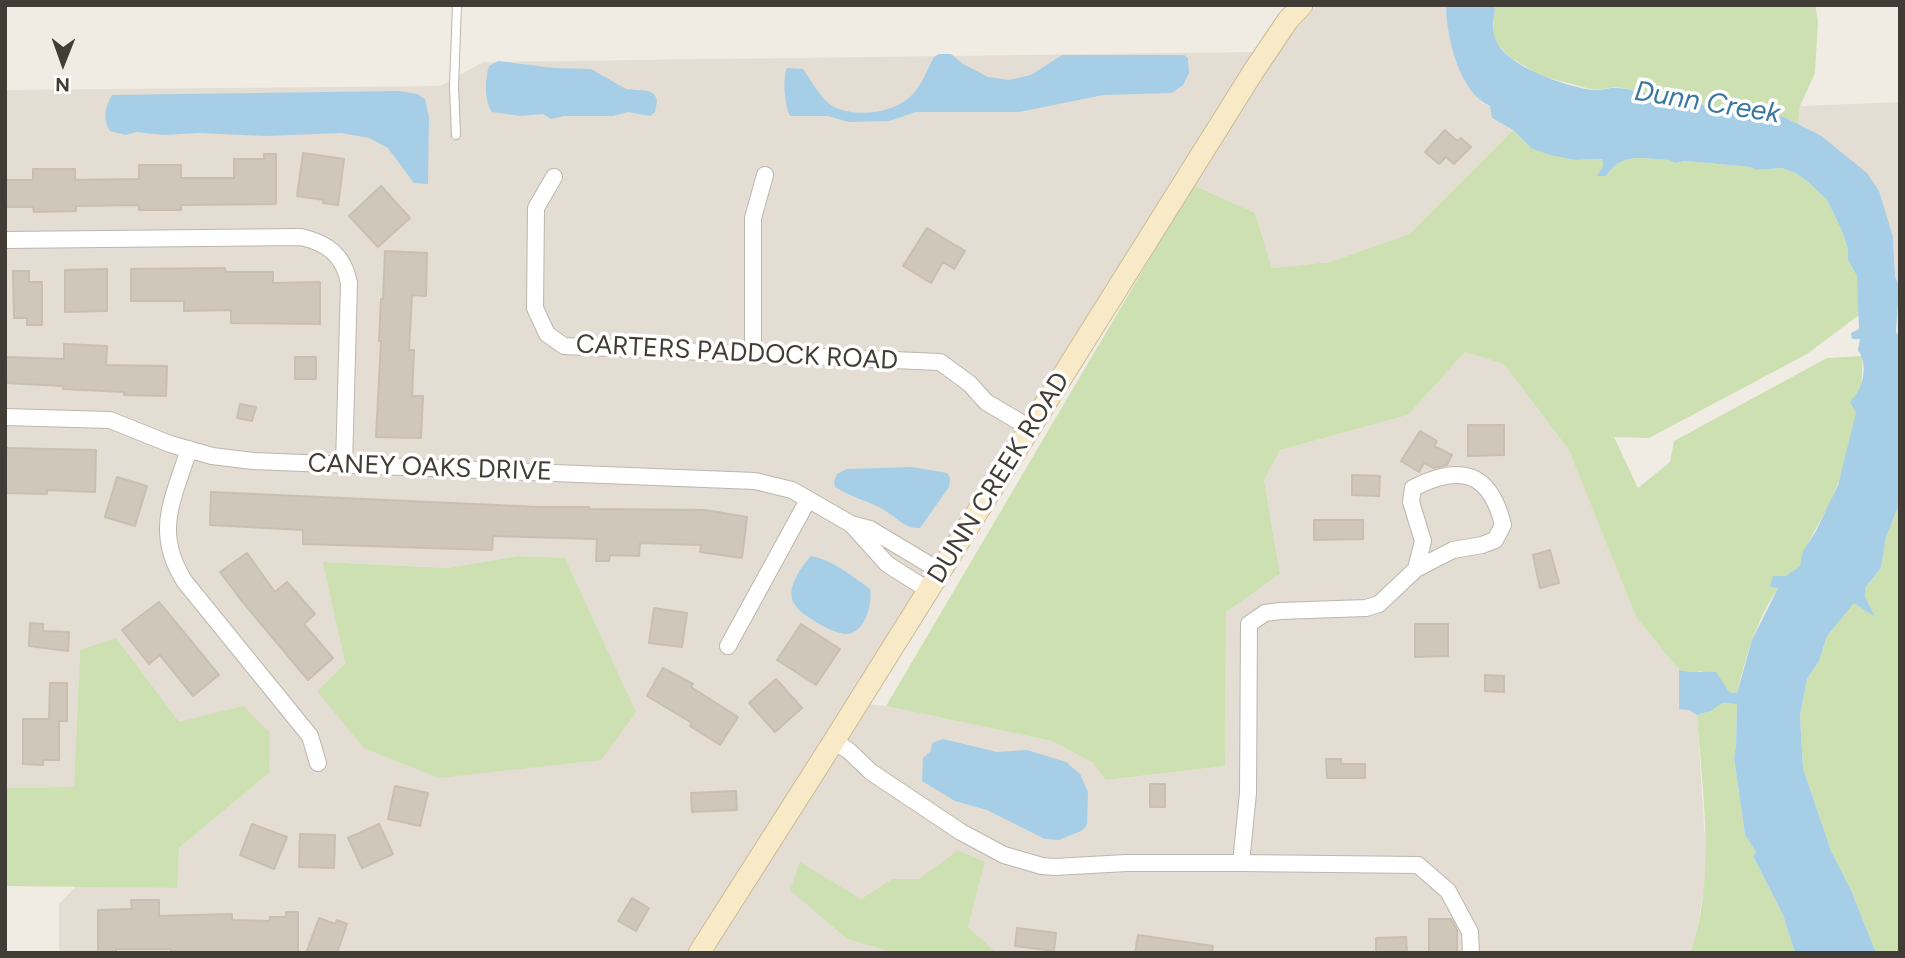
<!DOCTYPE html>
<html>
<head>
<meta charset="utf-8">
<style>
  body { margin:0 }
  #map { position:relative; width:1905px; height:958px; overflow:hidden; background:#f0ece4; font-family:Figtree,sans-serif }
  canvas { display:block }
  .frame { position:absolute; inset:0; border:7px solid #413c35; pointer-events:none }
  .north { position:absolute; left:28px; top:28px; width:70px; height:70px; -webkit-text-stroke:5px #fff; paint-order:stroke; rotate:181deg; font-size:19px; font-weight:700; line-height:28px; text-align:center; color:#413c35 }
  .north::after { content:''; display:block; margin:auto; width:24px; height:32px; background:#413c35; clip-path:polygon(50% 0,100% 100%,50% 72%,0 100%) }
</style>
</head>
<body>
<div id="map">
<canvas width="1905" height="958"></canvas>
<div class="frame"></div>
<div class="north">N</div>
</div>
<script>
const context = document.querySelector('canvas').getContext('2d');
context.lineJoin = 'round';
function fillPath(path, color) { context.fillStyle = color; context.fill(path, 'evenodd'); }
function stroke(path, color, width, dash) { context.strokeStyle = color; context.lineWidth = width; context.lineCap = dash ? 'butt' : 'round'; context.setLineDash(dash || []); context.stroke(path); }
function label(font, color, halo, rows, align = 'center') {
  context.font = font + ' Figtree,sans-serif'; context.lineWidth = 7; context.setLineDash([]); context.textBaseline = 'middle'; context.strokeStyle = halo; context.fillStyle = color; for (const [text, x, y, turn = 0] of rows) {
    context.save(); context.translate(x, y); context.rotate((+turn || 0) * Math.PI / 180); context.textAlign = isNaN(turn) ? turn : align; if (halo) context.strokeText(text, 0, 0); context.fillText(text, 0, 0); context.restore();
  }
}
const residential = new Path2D(`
  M1317,5H1446L1451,44L1470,88L1482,103L1490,106L1492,118L1513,130L1409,234L1330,262L1272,268L1255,213L1193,185L1278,50Z
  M1256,52L691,953H59V904L76,886L176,888L179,848L269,773L243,706L179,723L80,650L74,787L5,788V90L440,86L483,62ZM518,556L565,558L636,712L317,691L345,663L324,562L449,568Z
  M1900,102V310H1898L1899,288L1895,276L1893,237L1820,135L1798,124L1800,106Z
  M1465,352L1504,364L1569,450L1636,617L1679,670V708L1689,710L1697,715L1707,872L1695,940L1690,953H997L968,927L985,862L958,850L919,880L892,879L861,899L800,863L791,890L847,939L895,953H708L865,704L886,706L1052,741L1093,763L1107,780L1225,766L1226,612L1280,574L1264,480L1280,450L1408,415Z`);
const green = new Path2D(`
  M1495,5H1815L1818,21L1815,73L1800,106L1798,124L1784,117L1703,105L1694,98L1663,96L1616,87L1594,90L1541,76L1511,58L1497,44L1493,34Z
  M1513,130L1531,148L1576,160L1602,159L1603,166L1598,176H1606C1623,151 1642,159 1669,160L1675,163L1685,161L1751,167L1757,170L1782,168L1795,173L1806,180L1827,200L1842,231L1848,249V260L1857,276L1859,315L1807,354L1649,438L1614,437L1638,488L1670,462L1674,441L1827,358L1862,356C1865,393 1846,468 1830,503C1820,523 1804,545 1800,566C1764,592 1747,651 1737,693L1729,692L1701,671L1691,674L1679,670L1636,617L1569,450L1504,364L1465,352L1408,415L1280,450L1264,480L1280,574L1226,612L1225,766L1106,780L1093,763L1052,741L886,706L1193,185L1255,213L1272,268L1330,262L1409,234Z
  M1900,502V953H1876L1851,890L1831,851L1803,768L1800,716L1807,679L1819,661L1827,636L1854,602L1873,616L1865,597V588L1881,568L1886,537Z
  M518,556L565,558L636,712L601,760L439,778L364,748L317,691L345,663L323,562L449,568Z
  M116,638L179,722L243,706L270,733L269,773L179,848L177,888L5,886V788L74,787L80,650Z
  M1722,703L1737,704L1736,746L1734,758L1745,835L1756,852L1753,856L1783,915L1795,953H1690C1717,880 1702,791 1697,715L1711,711Z
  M958,850L985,862L968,927L997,953H895L847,939L790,890L800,862L861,899L892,879H919Z`);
const water = new Path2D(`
  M1446,5H1495C1495,15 1491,28 1495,38C1504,66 1565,86 1592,90C1601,91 1610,87 1619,88C1633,90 1648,94 1662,96C1679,98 1688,93 1703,105L1784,117L1820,135L1867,173L1879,191L1893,237L1895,276L1899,287L1896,332L1900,337V502L1886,537L1881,568L1865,588V597L1875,617L1854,603L1827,636L1819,661L1807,679L1800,716L1803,768L1831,851L1851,890L1876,953H1795L1783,915L1753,856L1756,852L1745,835L1734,758L1736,746L1737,704L1722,703L1711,711L1697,715L1689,710L1679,709V670C1691,674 1702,671 1716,672L1729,692L1737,693L1752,640L1778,588L1770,587L1773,576H1786L1800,566L1803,551L1816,531L1838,485L1856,413L1850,402C1863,389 1869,366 1858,350L1860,339H1852L1851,333L1859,329L1857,276L1848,260V249L1842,231L1827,200L1806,180L1795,173L1782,168L1757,170L1751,167L1685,161L1675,163L1669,160C1642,159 1623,151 1606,176H1597L1603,166L1602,159L1576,160L1550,155L1531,148L1513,130L1492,118L1490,106C1459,93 1446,35 1446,5Z
  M939,54H951L963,64L988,77L1009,80L1031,75L1062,55H1184L1188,58L1189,73L1183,85L1172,93L1103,95L1019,112H916L889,121L849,122L828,116H790C785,105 782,80 787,68L803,69C811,80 822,101 834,107C857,118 895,113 912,95C923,84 927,69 934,57Z
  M498,61L554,68L591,69L626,89L649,91L655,95L657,101L655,112L650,116L628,112L613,116H564L551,119L543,114L521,116L492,112C484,101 485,79 489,66Z
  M399,91L417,94L425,99L429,117L428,184L414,183L388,148L369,138L341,133L265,136L199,133L164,135L136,132L126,135L110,131C102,118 105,108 112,95Z
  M912,467L947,473L950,478L949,487L920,528C907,529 900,521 890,514C874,502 852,498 835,487L834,481L837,474L847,469Z
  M811,556C833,560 852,576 870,589C873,603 865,633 847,634C838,634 824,627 816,622C809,617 800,613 795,605C784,590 801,567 811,556Z
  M943,739L997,752L1027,750L1066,762L1080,774L1088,792L1087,825L1081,831L1059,840L1045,839L987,810L955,801L922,781L923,758L931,751L932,743Z`);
const building = new Path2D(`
  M1445,130L1457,141L1461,138L1471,147L1454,164L1446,157L1439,164L1425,152Z
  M303,153L344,159L338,205L323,203L324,200L297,196Z
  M264,154H276V204L181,205V210H139V205L76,206V211L34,212L33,207H5V180H33V169H75V180L139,179V165H181V178H234V159H264Z
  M381,186L410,218L378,247L349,216Z
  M927,228L965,251L954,269L943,262L931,283L903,266Z
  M385,251L427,253L426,296L412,295L409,350H414L412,396H423L421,438L376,437L381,341H379L381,299H383Z
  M225,268L226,272H273V283L320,282V324L231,323V310L184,311V301H131V269Z
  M107,269V311L65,312V270Z
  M13,271H29V282H42V325H27V318H14Z
  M64,344L107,346L106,365L167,366L166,396L124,395V392L63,389V386L5,383L6,357L64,359Z
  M295,357H316V379H295Z
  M240,404L256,407L252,421L237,418Z
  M1468,425H1504V455L1468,456Z
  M1420,431L1437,441L1434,446L1452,455L1447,465L1434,468L1424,463L1419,472L1401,461Z
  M6,448L96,450L95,492L47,490V494L5,493Z
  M1352,475L1380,476L1379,496L1352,495Z
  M117,477L147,486L135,526L105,517Z
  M211,492L539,507H589V509L705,510L747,517L742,558L700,552L701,545L640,543L639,556L610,555L609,561H596L597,539L493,536L492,550L303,544V530L210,525Z
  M1314,520H1363V539L1314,540Z
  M1550,550L1559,583L1540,588L1533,555Z
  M247,553L275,592L287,582L315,614L304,624L333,658L308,680L241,600L220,572Z
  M159,602L219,675L193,696L160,655L149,664L122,630Z
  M654,608L687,613L682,647L649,643Z
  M30,623L43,624V631L69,632L68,651L29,646Z
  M801,624L840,649L816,685L777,660Z
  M1415,624H1448V656L1415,657Z
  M663,668L693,684L691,687L738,717L720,745L690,726L692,723L647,696Z
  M1485,675L1504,676V692L1485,691Z
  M776,679L802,708L775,732L749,703Z
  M50,683H67V721H59V760H43V765L23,764V719H49Z
  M1326,759H1341V764H1365V778H1327Z
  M1150,784H1165V807H1150Z
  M395,786L428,793L420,826L388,819Z
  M736,791L737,810L692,812L691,793Z
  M252,824L287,837L274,869L240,855Z
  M379,824L393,854L362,868L348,838Z
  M300,834L335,835L334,868L299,867Z
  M632,898L649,908L636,931L618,921Z
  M131,900H159V916L232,914V920L270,921V917H286V912H298V953H171V949H116V953H98V910L132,909Z
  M319,918L335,924L337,920L347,924L337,953H306Z
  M1429,919H1451L1457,930V952H1429Z
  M1017,928L1056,933L1054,951L1015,946Z
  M1138,935L1213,946L1212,953H1135Z
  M1406,937L1407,951L1376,952V938Z`);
const lane = new Path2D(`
  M456,135L454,86L457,5`);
const street = new Path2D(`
  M554,177L536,208L535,308L547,334L564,346L940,362L970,384L986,402L1030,428
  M5,240L301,237C328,243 344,256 349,283L344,465
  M753,354V218L765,175
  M5,417L110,420L170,444L212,456L253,461L755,481L792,490L851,524L870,529L940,571
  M189,449C173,500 153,532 185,582L310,736L318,763
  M851,524L887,564L928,590
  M728,646L808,500
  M834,741L849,751L871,772L961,832L1004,855L1042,866L1055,867L1126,863H1241L1248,793L1249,624L1265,613L1280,611L1366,608L1379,604L1416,569L1453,550L1482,545L1495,540L1503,525C1490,471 1460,464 1413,488L1411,502L1423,541L1416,569
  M1241,863L1418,865L1448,891L1470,932L1471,953`);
const secondary = new Path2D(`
  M699,953L834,741L1253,72L1288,20L1302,5`);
const streetNames = [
  ["CARTERS PADDOCK ROAD",737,353,3],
  ["CANEY OAKS DRIVE",430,468,2],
  ["DUNN CREEK ROAD",999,478,-58]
];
const waterNames = [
  ["Dunn Creek",1707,103,9]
];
fillPath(residential, '#e3ddd3');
fillPath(green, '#cce0b1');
fillPath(water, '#a6cee7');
fillPath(building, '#d0c7bb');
stroke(building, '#cabfaf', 2);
stroke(lane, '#bdb6ab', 10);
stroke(street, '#bdb6ab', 18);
stroke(secondary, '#cbbc98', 23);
stroke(lane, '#fff', 8);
stroke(street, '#fff', 16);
stroke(secondary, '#f8eac6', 21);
label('26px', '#413c35', '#fff', streetNames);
label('italic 28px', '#3b78a0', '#fff', waterNames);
</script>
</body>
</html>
